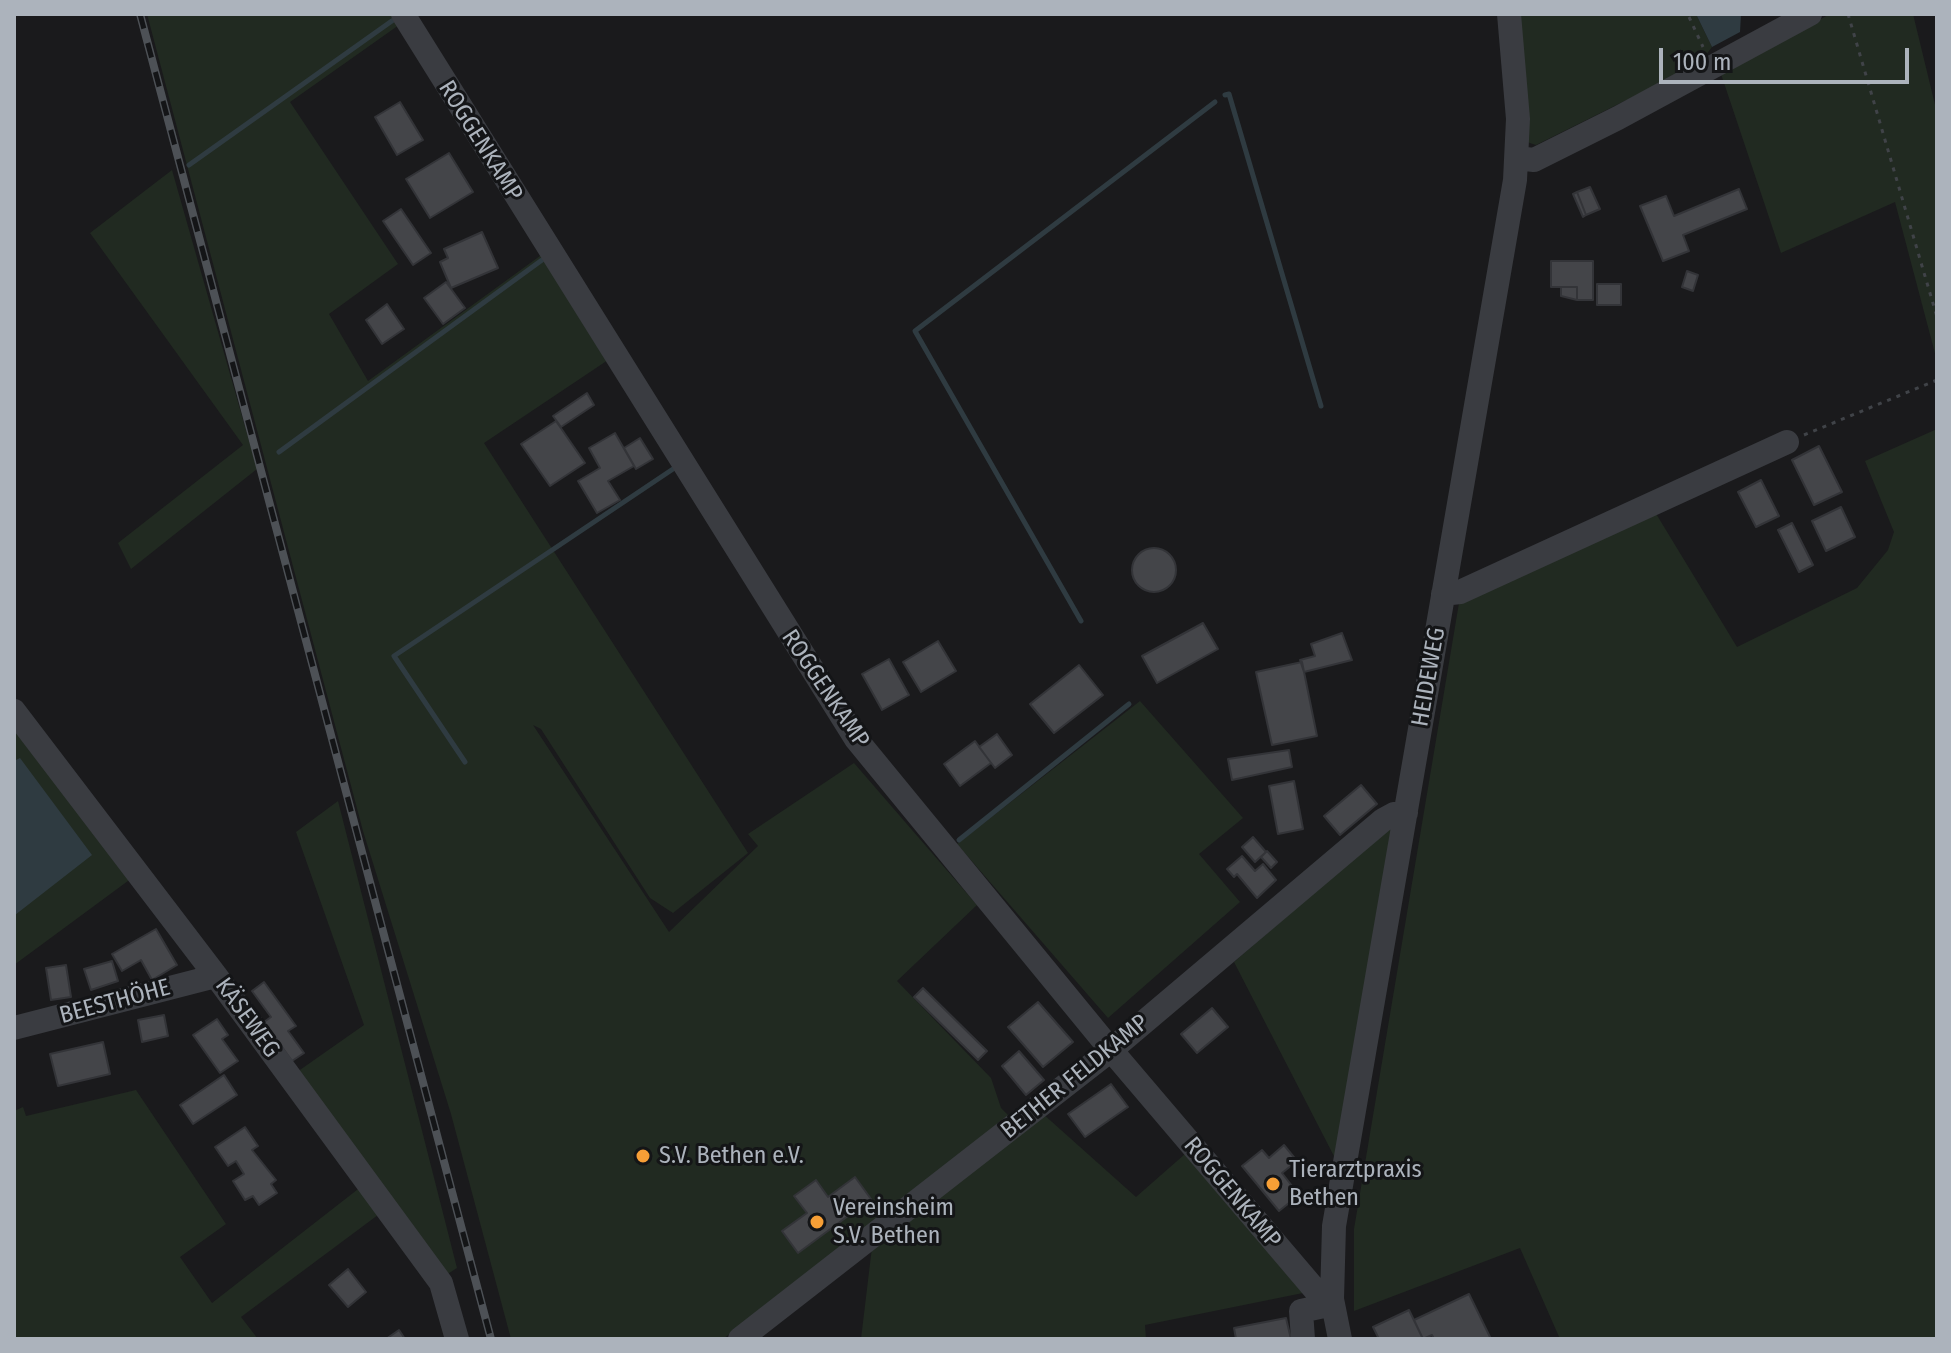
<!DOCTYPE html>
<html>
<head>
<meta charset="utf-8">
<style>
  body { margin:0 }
  #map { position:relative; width:1951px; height:1353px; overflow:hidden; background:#1a1a1c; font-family:"Fira Sans Condensed",sans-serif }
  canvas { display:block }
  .frame { position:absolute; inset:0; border:16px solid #acb3bc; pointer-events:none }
  .scale { position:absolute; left:1659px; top:48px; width:250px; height:36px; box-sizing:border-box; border:4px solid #acb3bc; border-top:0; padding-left:10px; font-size:24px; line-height:28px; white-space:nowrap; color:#acb3bc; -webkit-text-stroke:6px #141517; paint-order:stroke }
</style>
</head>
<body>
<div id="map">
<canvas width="1951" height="1353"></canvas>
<div class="frame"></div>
<div class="scale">100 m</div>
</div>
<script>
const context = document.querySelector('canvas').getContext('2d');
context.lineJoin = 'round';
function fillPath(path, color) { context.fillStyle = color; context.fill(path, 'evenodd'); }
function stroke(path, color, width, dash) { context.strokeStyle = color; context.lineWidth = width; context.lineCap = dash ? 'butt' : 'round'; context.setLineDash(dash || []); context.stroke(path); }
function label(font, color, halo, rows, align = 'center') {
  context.font = font + ' "Fira Sans Condensed",sans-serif'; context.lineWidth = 6; context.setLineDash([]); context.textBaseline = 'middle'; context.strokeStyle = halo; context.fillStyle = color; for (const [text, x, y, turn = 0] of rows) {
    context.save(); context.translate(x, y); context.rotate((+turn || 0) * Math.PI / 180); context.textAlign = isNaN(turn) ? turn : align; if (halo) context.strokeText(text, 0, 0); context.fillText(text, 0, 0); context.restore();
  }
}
const green = new Path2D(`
  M147,14H396L399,25L290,102L398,264L329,314L368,381L544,253L611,358L484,443L748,853L673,913L650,898L541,729L533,725L669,932L758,846L748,834L854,763L977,905L897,981L991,1078L1001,1108L1010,1117L723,1339H511L451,1114L363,831Z
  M1519,14H1696L1712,47L1699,64L1536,145L1527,142Z
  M1830,14H1913L1937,113V361L1895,202L1781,253L1721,74Z
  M172,170L257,469L131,569L118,543L243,445L90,233Z
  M1937,429V1339H1560L1520,1248L1354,1311V1229L1459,603L1655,512L1737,647L1857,588L1888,550L1894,532L1865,461Z
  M1140,701L1243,818L1199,854L1240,902L1108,1018L957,844Z
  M14,719L132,878L14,965Z
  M338,801L457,1268L446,1275L297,1072L364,1025L296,832Z
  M1393,824L1337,1162L1234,962Z
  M136,1090L226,1224L180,1257L212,1303L362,1186L382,1212L241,1317L258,1339H14V1111L23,1107L26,1116Z
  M1042,1113L1136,1197L1185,1154L1303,1293L1145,1325L1146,1339H861L872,1247Z`);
const water = new Path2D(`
  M1696,14H1741L1740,32L1712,47Z
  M20,758L92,855L15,915L14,761Z`);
const stream = new Path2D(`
  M1225,95L1229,94L1321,406
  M189,165L396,18
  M279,452L542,260
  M1081,621L915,331L1215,102
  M465,762L394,656L676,467
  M959,840L1129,704`);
const building = new Path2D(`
  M400,102L423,140L397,155L375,117Z
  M449,153L473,192L430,218L406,179Z
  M1590,187L1600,209L1586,215L1577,192Z
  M1739,189L1747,209L1683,235L1689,251L1663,261L1640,206L1666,196L1674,216Z
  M1577,192L1586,215L1583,217L1573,194Z
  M401,209L431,253L413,265L383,221Z
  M482,232L498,268L451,288L440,262L448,258L444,249Z
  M1551,261H1593V300H1577V287H1551Z
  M1687,271L1698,275L1693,291L1682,287Z
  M446,282L465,308L443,324L424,298Z
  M1597,284H1621V305H1597Z
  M1561,287H1577V300L1561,296Z
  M387,304L404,329L382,344L366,320Z
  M587,393L594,405L561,427L553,416Z
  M556,421L585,463L550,486L521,444Z
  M615,433L634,466L608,481L620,500L597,513L578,481L600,468L589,448Z
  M640,438L653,459L636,469L624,448Z
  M1819,446L1842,492L1814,505L1792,460Z
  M1761,480L1779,516L1756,527L1738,492Z
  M1841,507L1855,537L1826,551L1812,521Z
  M1792,523L1813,565L1799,572L1778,530Z
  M1132 570a22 22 0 1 1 44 0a22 22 0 1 1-44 0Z
  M1203,623L1218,649L1157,683L1142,656Z
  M1342,633L1352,660L1304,672L1300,660L1315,656L1311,644Z
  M938,641L956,671L921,692L903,662Z
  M889,659L909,695L882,710L862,674Z
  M1302,662L1317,736L1272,745L1256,672Z
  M1079,665L1103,695L1054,733L1030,704Z
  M997,734L1012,755L995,768L979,747Z
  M975,741L991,763L960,786L944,764Z
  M1289,750L1292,767L1232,780L1228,759Z
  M1294,781L1303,829L1278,834L1269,786Z
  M1361,785L1377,804L1340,835L1324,816Z
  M1253,837L1266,852L1255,862L1242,847Z
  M1267,851L1277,862L1271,868L1261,857Z
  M1242,856L1255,871L1263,864L1276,880L1257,898L1237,874L1234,877L1227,869Z
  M156,929L177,965L152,980L141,960L122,971L112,954Z
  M112,961L118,981L91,990L84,969Z
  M66,965L71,997L51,1000L46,968Z
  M264,982L296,1026L288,1031L304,1053L292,1061L264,1022L271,1017L252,991Z
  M923,988L987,1051L978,1060L914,997Z
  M1038,1002L1073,1042L1043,1067L1008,1027Z
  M1212,1008L1228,1027L1197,1053L1181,1034Z
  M164,1015L168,1036L142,1042L138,1020Z
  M217,1019L228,1035L222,1039L238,1061L220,1073L193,1035Z
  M103,1042L110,1074L58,1086L50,1054Z
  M1019,1051L1044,1080L1026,1095L1002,1066Z
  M224,1075L237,1095L193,1124L180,1105Z
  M1111,1084L1128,1107L1085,1137L1068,1114Z
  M245,1127L258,1146L252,1150L276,1180L271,1184L277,1193L259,1205L253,1196L245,1200L233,1181L244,1174L236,1161L228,1166L215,1147Z
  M1284,1145L1297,1161L1282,1173L1299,1195L1279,1211L1242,1166L1262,1150L1269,1158Z
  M855,1177L871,1199L798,1253L782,1231L807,1213L794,1196L816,1180L828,1197Z
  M348,1269L366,1292L348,1307L329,1285Z
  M1469,1294L1491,1339H1434L1432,1335L1423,1339L1414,1320Z
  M1409,1310L1423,1339H1379L1373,1327Z
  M1286,1318L1291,1339H1236L1234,1328Z
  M399,1330L405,1339H386Z`);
const path = new Path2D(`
  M1848,14L1937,317
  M1689,17L1703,47
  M1804,435L1937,380`);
const minor = new Path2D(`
  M403,14L856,739L1111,1050L1322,1298L1332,1299
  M1517,158L1534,160L1618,118L1810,14
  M1443,594L1460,592L1787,442
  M14,711L216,976L441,1283L457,1339
  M14,1028L216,976
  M740,1339L1111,1050L1383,820L1394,814L1406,813
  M1303,1339L1301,1311L1333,1304
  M1340,1339L1332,1299L1334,1226L1515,180L1518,119L1509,14`);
const rail = new Path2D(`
  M140,14L491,1339`);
const markers = [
  [643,1156,8,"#f79f36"],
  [1273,1184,8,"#f79f36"],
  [817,1222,8,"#f79f36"]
];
const streetNames = [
  ["ROGGENKAMP",480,141,58],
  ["HEIDEWEG",1429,677,-80],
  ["ROGGENKAMP",825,689,56],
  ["BEESTHÖHE",115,1002,-15],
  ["KÄSEWEG",247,1018,54],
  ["BETHER FELDKAMP",1075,1077,-39],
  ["ROGGENKAMP",1232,1193,50]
];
const poiNames = [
  ["S.V. Bethen e.V.",659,1156],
  ["Tierarztpraxis",1289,1170],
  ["Bethen",1289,1198],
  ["Vereinsheim",833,1208],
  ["S.V. Bethen",833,1236]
];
fillPath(green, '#212a21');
fillPath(water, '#2f3b41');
stroke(stream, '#2f3b41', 5);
fillPath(building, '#444549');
stroke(building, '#333438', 2);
stroke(path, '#404348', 3, [4, 6]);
stroke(minor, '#3a3c41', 24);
stroke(rail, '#4d5156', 8);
stroke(rail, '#141517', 5, [15]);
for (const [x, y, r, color] of markers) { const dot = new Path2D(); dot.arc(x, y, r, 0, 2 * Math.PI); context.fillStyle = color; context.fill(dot); stroke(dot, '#141517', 3); }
label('24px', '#acb3bc', '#141517', streetNames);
label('24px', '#acb3bc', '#141517', poiNames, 'left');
</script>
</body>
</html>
